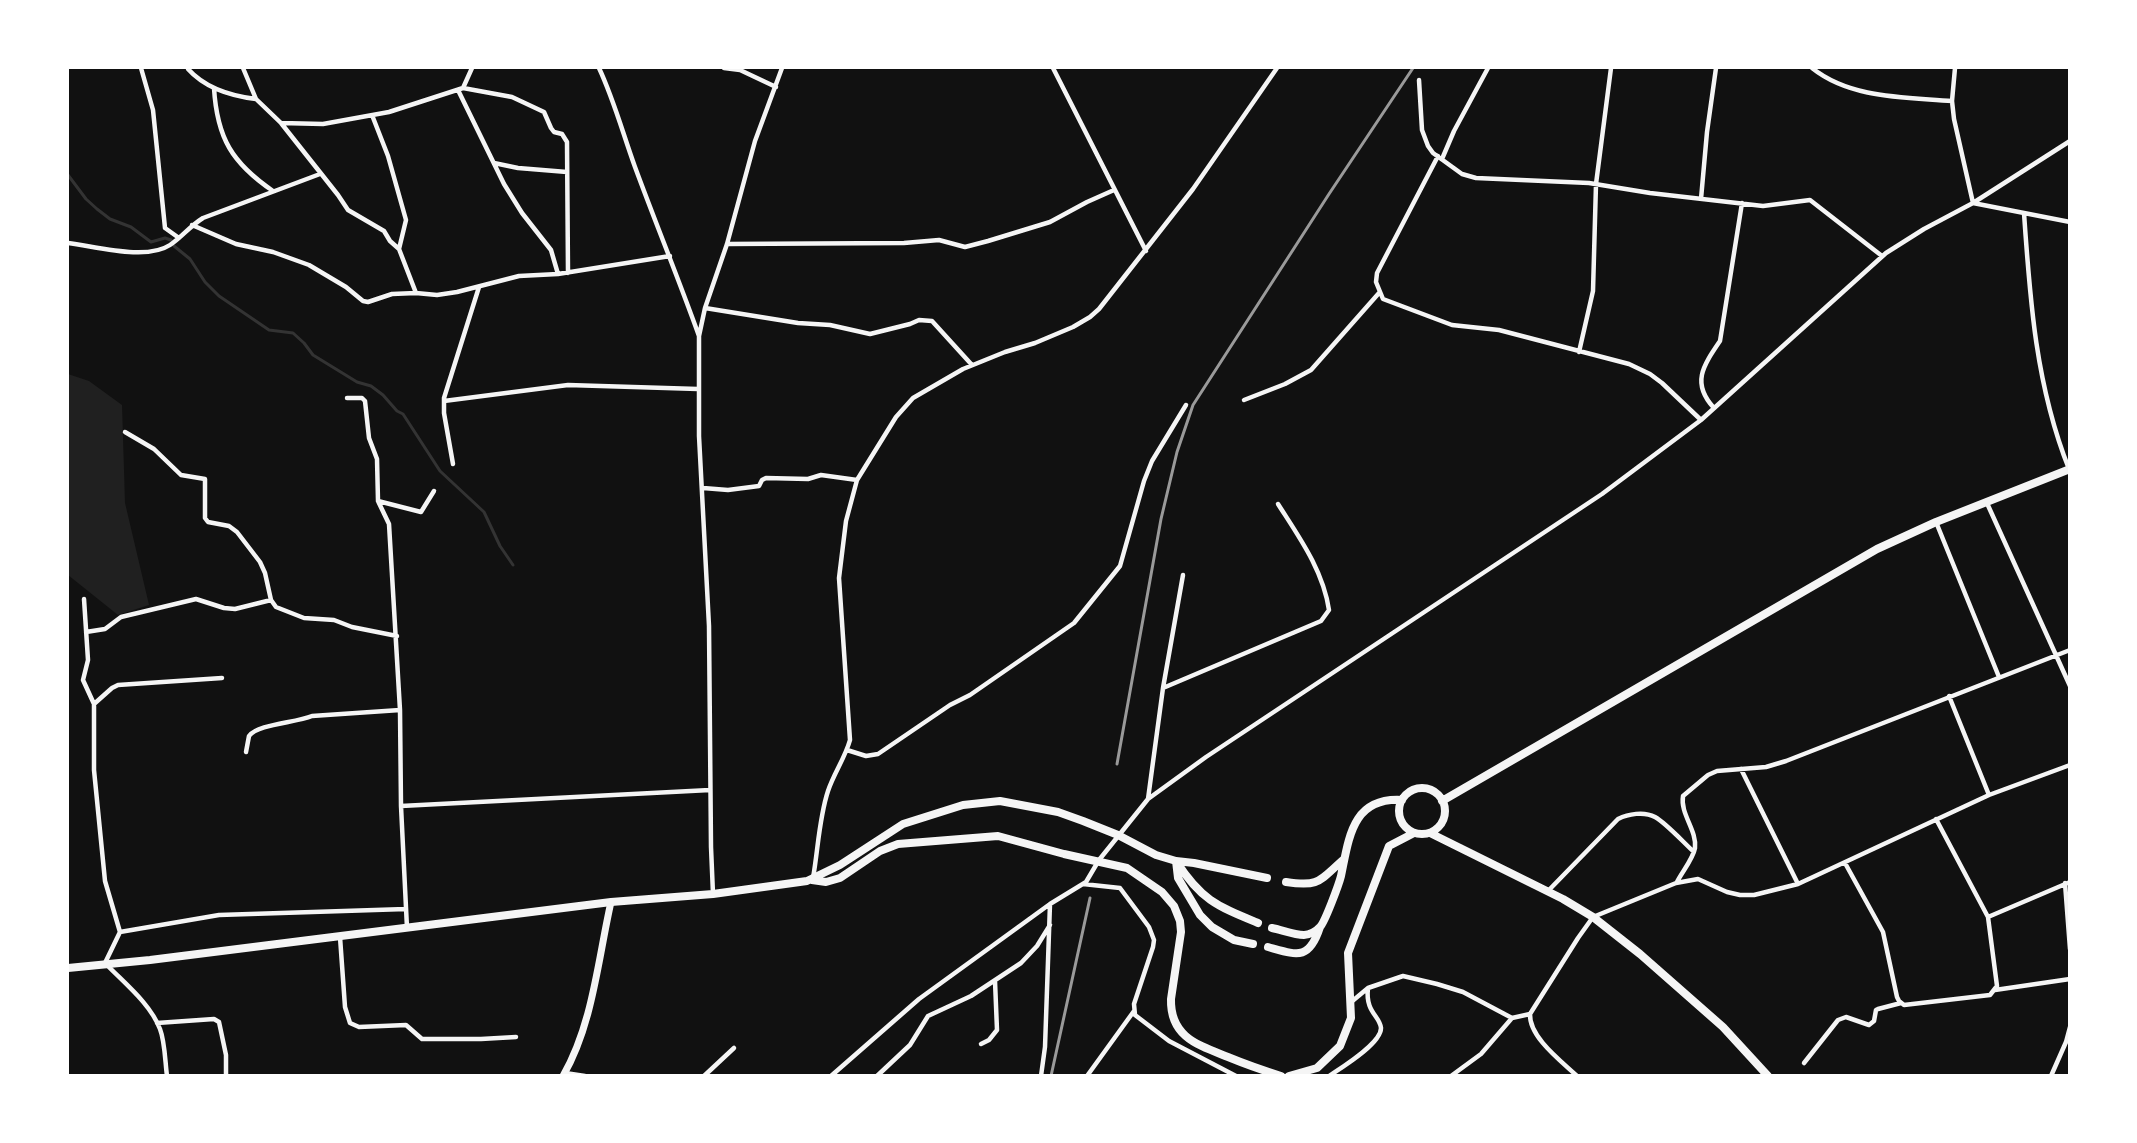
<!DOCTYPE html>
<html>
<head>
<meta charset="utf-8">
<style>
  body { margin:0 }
  #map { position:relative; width:2137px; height:1143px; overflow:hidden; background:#111; font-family:Raleway,sans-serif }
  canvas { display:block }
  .frame { position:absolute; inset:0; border:69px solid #fff; pointer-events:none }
</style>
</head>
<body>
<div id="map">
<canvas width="2137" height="1143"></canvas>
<div class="frame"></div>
</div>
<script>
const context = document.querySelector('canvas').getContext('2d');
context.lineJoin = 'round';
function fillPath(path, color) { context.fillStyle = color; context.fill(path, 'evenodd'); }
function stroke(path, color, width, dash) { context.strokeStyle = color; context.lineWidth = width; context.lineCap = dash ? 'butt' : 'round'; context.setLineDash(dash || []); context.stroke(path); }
const green = new Path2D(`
  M68,374L89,381L122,405L125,503L149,605L118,615L68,575Z`);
const stream = new Path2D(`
  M68,175L86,199L97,209L110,219L131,227L151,242L165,238L171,240
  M174,246L190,259L205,282L219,296L269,330L293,333L304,343L313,355L357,382L371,386L383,395L397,411L403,414L440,471L484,512L500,546L513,565`);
const minor = new Path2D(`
  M141,68L153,110L165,228L179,238
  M243,68L256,99L281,123L338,195L348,210L384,231L390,241L399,249L416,293L437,295L457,292L519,276L558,274L670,256
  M599,68C614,100 623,134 635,167C656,224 679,280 699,336
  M724,68L740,70L776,87
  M1053,68L1146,251
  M1812,68C1851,99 1905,97 1952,101
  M1955,68L1952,101L1954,119L1973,203L2070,222
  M188,69C205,88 231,96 256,99
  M1419,80L1422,130L1428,146L1433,153L1462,174L1476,178L1589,183L1650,193L1763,206L1810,200L1882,256
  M214,88C217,138 232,163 273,191
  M463,88L512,97L544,112L551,128L554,132L562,134L567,142L568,273
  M458,90L504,184L522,213L551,250L558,274
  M372,115L388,156L406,220L399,249
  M281,123L323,124L389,112L463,88L472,68
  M1438,156L1377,273L1376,282L1383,299L1452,325L1499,330L1629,364L1650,374L1662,383L1701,420
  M1442,159L1454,131L1488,68
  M494,163L518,168L567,172
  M1701,199L1707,132L1716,68
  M2024,213C2030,301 2036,386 2069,469
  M192,225L236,244L273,252L309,265L346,287L363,301L368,302L392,294L416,293
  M68,243C95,246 146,261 170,245C182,237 190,226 203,218L320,174
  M727,244L904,243L939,240L965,247L988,241L1050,222L1087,202L1114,190
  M705,308L798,323L830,325L870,334L910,324L919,320L932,321L972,365
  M1579,352L1593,291L1596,184L1611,68
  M347,398H362L365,401L369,438L377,459L378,501L389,524L400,710L401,806L407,928
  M1244,400L1285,384L1311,370L1379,293
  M444,401L568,385L698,389
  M1714,408C1691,383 1703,366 1720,341L1742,203
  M125,432L154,449L181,475L205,479V518L208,522L229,526L237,532L260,562L265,573L271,600L276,607L304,618L334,620L352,627L397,636
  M453,464L444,413V398L479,287
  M703,488L728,490L759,486L762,480L766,478L808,479L821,475L857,480
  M378,501L421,512L434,491
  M1986,501L2070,686
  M1936,522L1999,677
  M84,599L88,660L83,680L94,704V770L105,881L120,932L105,963C124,983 150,1003 160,1029C165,1042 165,1061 167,1076
  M86,632L105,629L121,617L196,599L224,608L235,609L271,600
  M1163,688L1321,621L1329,610C1323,570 1299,537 1278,504
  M1949,696L1989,795
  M94,704L112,688L118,685L222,678
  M847,750L866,756L878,754L950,705L970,695L1074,623L1120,566L1144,481L1152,461L1186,405
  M246,752L249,736C258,724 295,723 312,716L400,710
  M1741,769L1798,884
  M1148,799L1163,688L1183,575
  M401,806L710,790
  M1845,863L1883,932L1897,997L1899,1001L1904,1005L1990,995L1997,986L1988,917L1936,819
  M813,878C818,850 819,818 828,791C834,773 845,758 850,740L839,578L846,521L857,480L896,417L913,398L963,369L1005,352L1035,343L1073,327L1090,317L1099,309L1193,189L1277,68
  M1677,882C1682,872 1693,859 1695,848C1697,830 1680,814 1683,796L1708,775L1717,771L1766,767L1786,761L2070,650
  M2065,883L2070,949
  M1083,884L1120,888L1149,927L1154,940L1153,947L1134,1004L1135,1015L1169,1041L1236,1076
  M1548,891L1618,819C1628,814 1644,811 1655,817C1666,823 1684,843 1694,852
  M713,894L711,847L709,626L699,436V336L705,308L727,244L755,141L782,68
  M1988,917L2070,882
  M120,932L219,915L406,909
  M340,937L345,1007L350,1023L359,1027L406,1025L422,1039H481L516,1037
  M1995,990L2070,979
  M1350,1003L1368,988L1403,976L1437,984L1463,992L1512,1018
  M157,1023L214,1019L219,1022L226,1055V1076
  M981,1044L989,1040L997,1030L995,981
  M1804,1063L1838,1020L1846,1017L1869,1025L1874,1021L1876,1010L1878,1009L1901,1003
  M565,1073L585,1076
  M704,1076L734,1048
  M831,1076L919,999L1050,904L1086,882L1099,860L1148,799L1206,757L1602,494L1701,420L1886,253L1924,229L1973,203L2070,141
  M877,1076L910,1045L928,1016L971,996L1021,963L1037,946L1050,925
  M1041,1076L1045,1047L1050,904
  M1087,1076L1134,1011
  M1329,1076C1341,1068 1381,1044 1381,1028C1380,1016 1365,1012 1368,988
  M1451,1076L1481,1054L1512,1018L1530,1014
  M1577,1076C1561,1061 1529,1037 1530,1014L1578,938L1593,917L1676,883L1698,879L1727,892L1740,895H1754L1798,884L1989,795L2070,765
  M2051,1076L2066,1042L2070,1027`);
const primary = new Path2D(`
  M563,1076C593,1024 598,959 611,902`);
const trunk = new Path2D(`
  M1399 811a23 23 0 1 1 46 0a23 23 0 1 1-46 0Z
  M1442,801L1877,549L1936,522L2070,469
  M1430,833L1563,899L1593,917L1640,954L1723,1027L1768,1076
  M812,880L826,882L840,878L880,851L898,844L998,836L1064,854L1127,868L1162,892L1174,906L1180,921L1181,932L1171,999C1170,1037 1198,1045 1228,1057C1245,1064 1262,1070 1281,1076
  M1286,882C1320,887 1319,881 1343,860
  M1272,928C1282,930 1294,935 1304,935C1309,935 1317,931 1320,927C1325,922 1339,884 1341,876C1349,838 1352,797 1402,800
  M1253,944L1234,940L1212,927L1200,915L1178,878L1176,861L1194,863L1267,878
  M1268,947C1297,955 1309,961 1320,927
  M68,968L150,960L611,902L713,894L807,881L840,865L903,824L963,805L1000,801L1058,812L1083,821L1118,835L1156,855L1176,861C1201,900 1217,906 1258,923
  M1289,1076L1317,1068L1340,1046L1351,1018L1348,953L1389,846L1414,833`);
const rail = new Path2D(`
  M1117,764L1161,519L1177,452L1193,405L1329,194L1413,68
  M1051,1076L1090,898`);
fillPath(green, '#202020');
stroke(stream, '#333', 3);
stroke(minor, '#f5f5f5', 4.5);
stroke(primary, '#f5f5f5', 7);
stroke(trunk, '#f5f5f5', 8);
stroke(rail, '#9a9a9a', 3);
</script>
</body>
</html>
